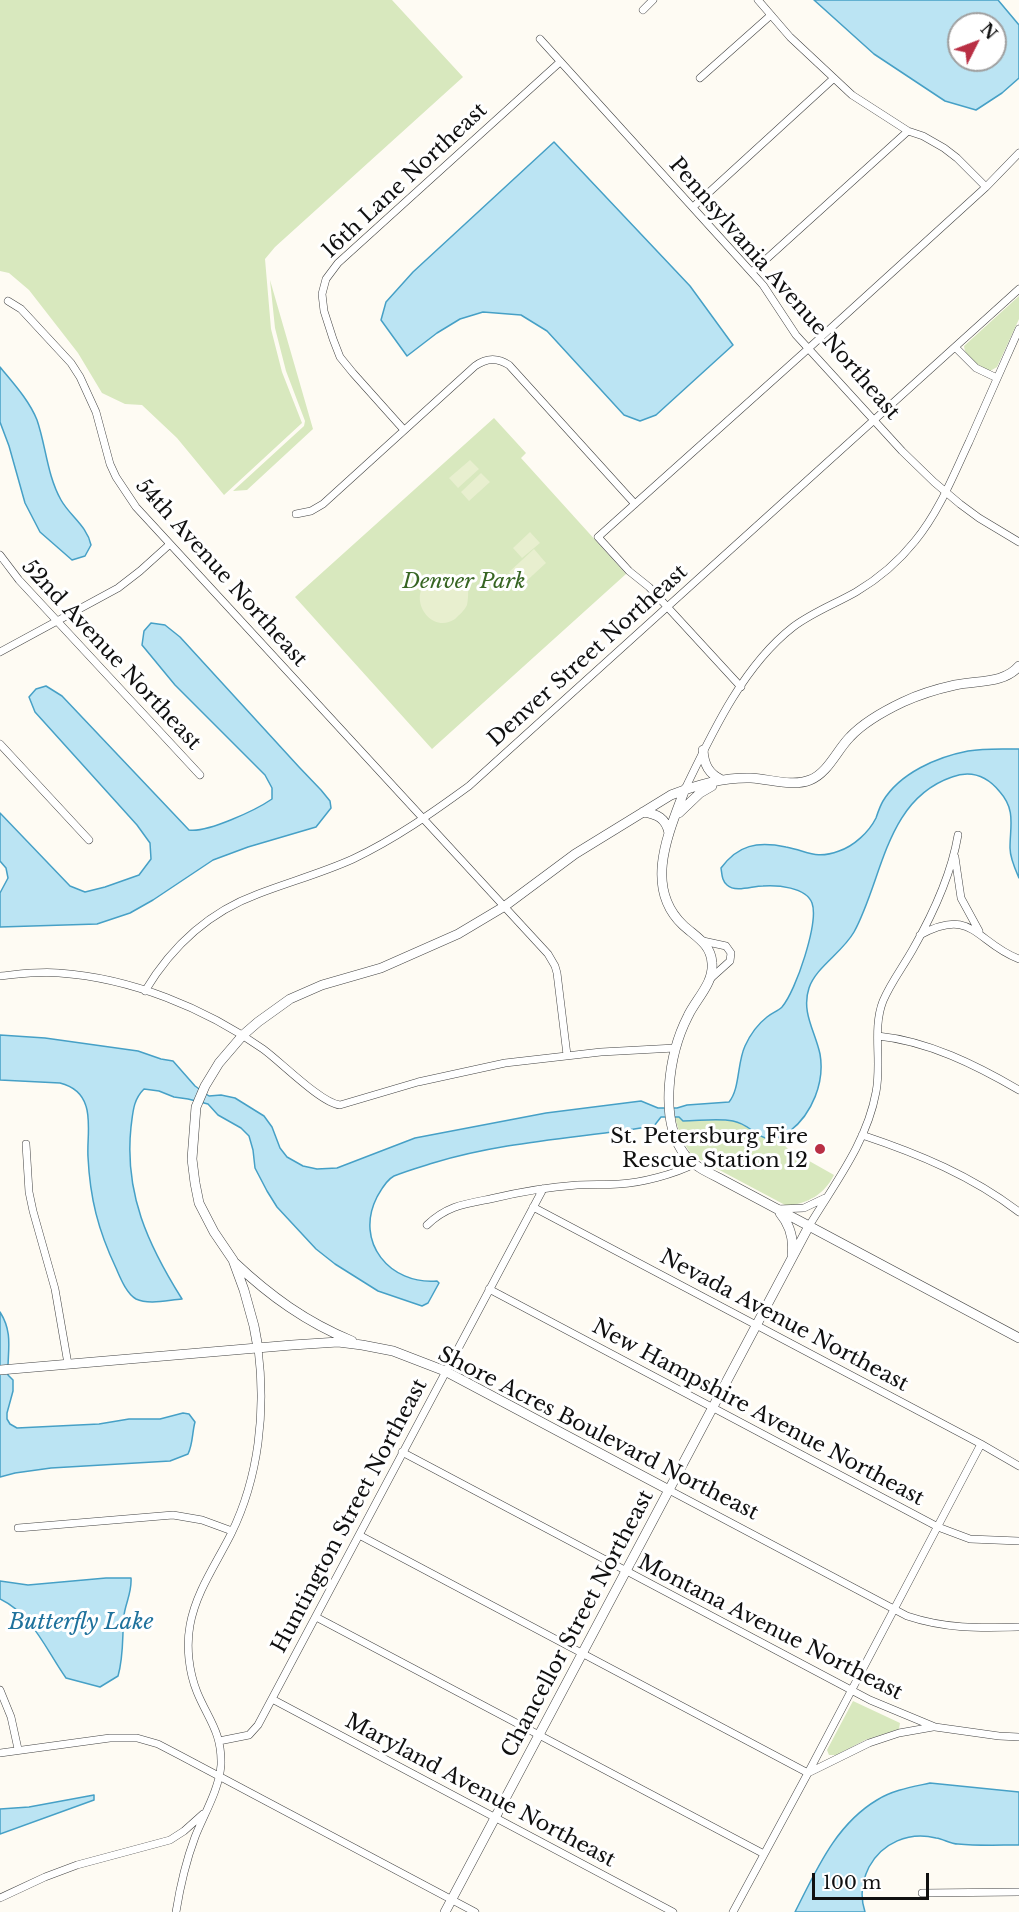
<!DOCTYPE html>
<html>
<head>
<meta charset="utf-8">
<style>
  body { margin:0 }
  #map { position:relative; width:1019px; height:1912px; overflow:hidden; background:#fefbf3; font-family:"Libre Baskerville",serif }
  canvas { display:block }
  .north { position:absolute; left:947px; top:12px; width:60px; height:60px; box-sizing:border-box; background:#fff; border:2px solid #9f9f9f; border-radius:50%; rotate:48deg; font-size:16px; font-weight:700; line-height:24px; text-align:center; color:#101010 }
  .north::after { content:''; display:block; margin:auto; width:21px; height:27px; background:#b92f44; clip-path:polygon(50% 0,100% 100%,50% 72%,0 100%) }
  .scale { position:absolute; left:812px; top:1873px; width:117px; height:27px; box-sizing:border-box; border:3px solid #101010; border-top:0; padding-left:8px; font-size:18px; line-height:21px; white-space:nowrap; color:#101010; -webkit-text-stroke:4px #fff; paint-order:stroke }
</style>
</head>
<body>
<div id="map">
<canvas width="1019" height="1912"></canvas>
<div class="north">N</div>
<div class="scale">100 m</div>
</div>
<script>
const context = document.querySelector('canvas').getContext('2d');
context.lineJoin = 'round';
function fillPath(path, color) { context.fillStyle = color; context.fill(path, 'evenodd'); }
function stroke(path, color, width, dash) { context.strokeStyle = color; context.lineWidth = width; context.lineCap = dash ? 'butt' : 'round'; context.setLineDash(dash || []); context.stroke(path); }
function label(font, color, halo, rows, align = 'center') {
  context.font = font + ' "Libre Baskerville",serif'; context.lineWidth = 6; context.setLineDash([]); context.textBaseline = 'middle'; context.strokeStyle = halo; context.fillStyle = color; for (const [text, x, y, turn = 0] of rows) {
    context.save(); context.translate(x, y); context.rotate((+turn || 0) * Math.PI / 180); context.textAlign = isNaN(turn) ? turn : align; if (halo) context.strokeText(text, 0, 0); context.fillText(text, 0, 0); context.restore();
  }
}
const green = new Path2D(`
  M0,0H392L463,77L275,247L265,259L271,329L282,372L302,423L224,495L177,438L142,405L125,404L102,393L78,353L29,290L9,273L0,271Z
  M270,280L313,429L247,490L233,491L304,426L305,421L286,371L275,328Z
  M1019,296V319L997,367L990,371C980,366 965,359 964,346Z
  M494,418L526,453L521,458L626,574L432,749L295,597Z
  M675,1117L736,1121L759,1135L770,1139L778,1138L788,1149L834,1175C824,1195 808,1203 787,1206L693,1156C683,1144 679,1133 675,1117Z
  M853,1701L900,1723L899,1729L865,1740L836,1755H829L827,1750Z`);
const pitch = new Path2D(`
  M470,460L479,469L458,488L449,478Z
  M481,473L490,482L469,501L461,492Z
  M530,532L540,543L522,558L513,548Z
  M534,549L546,563L521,586L509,572Z
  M444,573L467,577C468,585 469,596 467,605C465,610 459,615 455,619C427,638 398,584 444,573Z`);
const water = new Path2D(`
  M814,0H998L1019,25V78L1002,93L976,110L945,101L874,54ZM959,24H995V60H959Z
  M554,142L690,286L733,345L656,415L640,421L624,415L547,331L521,315L483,312L460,319L437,333L407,356L381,320L386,302L413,272Z
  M0,367C13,383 29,400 37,420C46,446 47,475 61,500C70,516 87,526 91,545L85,556L72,560L40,532L25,503L9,446L0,422Z
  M151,623L165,625L180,637L299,767L321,790L330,801L331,808L316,827L248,847L213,860L153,900L130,913L97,924L0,927V893L8,878L6,868L0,861V813L70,886L85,892L105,887L139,875L151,859L150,843L137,825L35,712L29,697L36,689L46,686L62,696L189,830C207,833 256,810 272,799V788L265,775L175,685L142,645L144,631Z
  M1019,749V878C1015,869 1010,858 1010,848C1010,826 1016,810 1000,792C987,776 971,770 952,777C885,800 883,879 854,932C842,953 816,967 809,988C801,1012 815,1031 820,1054C825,1082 812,1114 790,1131C762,1152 756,1125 733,1121C717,1118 699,1121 683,1121L679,1117H661L654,1126C580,1138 505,1141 433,1163C420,1167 406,1171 394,1176C386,1180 381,1190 377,1197C354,1242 390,1285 437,1281L439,1283L428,1303L422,1306L378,1291L335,1264L316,1249L277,1207L267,1191L255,1168L253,1150L249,1136L241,1128L218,1115L208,1104L188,1099L174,1097L159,1091L144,1089C133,1100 133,1112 131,1127C124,1193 148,1245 182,1299C168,1300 149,1305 136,1299C126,1293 120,1277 116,1268C98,1230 90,1198 88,1157C87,1141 91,1121 86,1106C82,1093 72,1086 60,1083L0,1080V1035L45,1038L138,1051L161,1059L173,1061L195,1086L209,1096L221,1095L235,1098L264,1116L272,1127L280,1148L287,1157L303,1166L317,1169L337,1168L415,1138L546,1113L641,1101L658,1108H677L687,1105L729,1102C740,1089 737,1063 745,1046C750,1035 758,1024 767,1017C772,1013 778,1011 782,1007C796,991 819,922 812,903C806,887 777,885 763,886C752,886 736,893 727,885C722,881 722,875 721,868C738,845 757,841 786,847C808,851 815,860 839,851C854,846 869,832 876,818C878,812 880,806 883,801C900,773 937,757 968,751C985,748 1002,749 1019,749Z
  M0,1312C14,1334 7,1352 8,1375L13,1380V1391L7,1413V1419L10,1424L17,1428L99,1424L129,1419H160L183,1413L189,1414L195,1422C192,1433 193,1444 188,1454L170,1461L51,1468L15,1473L0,1477Z
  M106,1578H131C132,1592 126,1602 124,1615C122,1636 124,1656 118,1676L100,1687L66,1678C46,1650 33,1615 0,1599V1581L28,1585Z
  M930,1783L1019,1792V1845C999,1845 978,1846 958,1844C950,1844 944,1839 936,1838C909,1831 882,1843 869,1867C862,1881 860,1897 865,1912H795C816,1871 835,1825 877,1800C893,1790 912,1787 930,1783Z
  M94,1795V1800L0,1834V1809L29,1807Z`);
const minor = new Path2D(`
  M758,0L790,37L852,95L908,131L923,136L944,148L957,158L986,187
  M643,10L653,0
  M540,39L763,285L796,335L902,451L934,482L960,504L979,518L1019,542
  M700,78L771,15
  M693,207L833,79
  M752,272L908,131
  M8,301L21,309L71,363L80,377L96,412L110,464L116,477L136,507L548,954L555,966L557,973L567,1055
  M955,347L976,368L997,378
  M404,430L353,373L340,357L333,339L324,311L322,294L326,279L338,263L560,62
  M296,514L311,511L323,504L475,366C486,358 497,357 509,365L635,504
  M0,555L19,580L200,775
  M0,652L118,588L140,571L170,544
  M741,687L649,587L629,571L598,537L809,348L986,187L1019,153
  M0,744L89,840
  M685,789C712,733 743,666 793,627C813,612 835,604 856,592C878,579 899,561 915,541C939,512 953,476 969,442C986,404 1002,367 1019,329
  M955,857L961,898L979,931
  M920,935C973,906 976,943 1019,959
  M703,941L726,946L731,953L730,961L710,979
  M0,976C20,974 39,971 59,973C131,978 205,1008 263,1049C281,1062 321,1103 340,1105L418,1082L505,1063L601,1052L675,1048
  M145,991C172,946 209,912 258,894C289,882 322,873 353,859C395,839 432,813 469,786L1019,289
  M878,1036C928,1041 976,1065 1019,1090
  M862,1135C919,1154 972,1176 1019,1212
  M26,1144L29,1192L33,1211L55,1289L68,1364
  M533,1207L981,1444L1019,1466
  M778,1209L804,1208L825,1198
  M427,1225C447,1206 464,1204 490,1199C519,1192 548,1187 577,1185C591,1184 605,1185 619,1184C641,1183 675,1174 694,1164
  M809,1226C835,1183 867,1142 876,1092C882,1062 872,1029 883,1001C891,982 903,967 913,949C933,914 951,876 958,835
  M489,1289L938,1527L970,1539L1019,1541
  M402,1452L870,1700L935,1727L999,1736L1019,1737
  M669,1490L907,1616C946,1629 979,1628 1019,1627
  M18,1528L173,1515L202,1520L232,1531
  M359,1535L808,1773L869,1743L899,1733L933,1727
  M316,1617L764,1854
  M0,1690L11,1717L18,1749
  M272,1699L673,1912
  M219,1741L249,1735L258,1725L543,1189
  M0,1753L110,1738H137L158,1744L181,1756L475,1912
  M922,1893L1019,1892
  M0,1898L45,1877L77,1865L170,1840L184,1831L203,1814
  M176,1912C180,1887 186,1861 195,1837C204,1814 219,1790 221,1765C222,1732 208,1719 197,1692C189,1672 186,1647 190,1625C196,1592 216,1564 231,1534C259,1477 266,1411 258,1348
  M733,1912L808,1773L981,1444`);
const tertiary = new Path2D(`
  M703,750C704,765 709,774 722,780
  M685,789C669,832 643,887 683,925C696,937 711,944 712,963C714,983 696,999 688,1016C669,1053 658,1120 685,1155C694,1166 707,1172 719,1178L1019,1338
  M643,812C657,814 666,818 669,833
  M679,813L700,793L712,786
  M780,1213C790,1225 794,1239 792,1255
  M234,1262C270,1296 306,1322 352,1341
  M258,1348L254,1326L244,1290L233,1260L214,1232L199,1203L195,1183L192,1159L196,1107L205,1086L219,1063L243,1035L258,1022L290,999L322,985L381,968L458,934L505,906L575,854L671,795C696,785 724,777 751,778C770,779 792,787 810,780C828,773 837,750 850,737C864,722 884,711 903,702C920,694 937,689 955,685C977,680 1004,684 1019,666
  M0,1370L292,1345L338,1342L362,1345L393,1351L445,1371L669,1490
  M445,1912L809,1226`);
const markers = [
  [820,1149,6,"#b92f44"]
];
const streetNames = [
  ["16th Lane Northeast",405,181,-43],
  ["Pennsylvania Avenue Northeast",784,289,49],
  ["54th Avenue Northeast",221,573,48],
  ["52nd Avenue Northeast",111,655,47],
  ["Denver Street Northeast",588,656,-42],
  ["Nevada Avenue Northeast",784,1321,28],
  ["New Hampshire Avenue Northeast",758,1413,28],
  ["Shore Acres Boulevard Northeast",598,1434,27],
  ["Huntington Street Northeast",350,1516,-62],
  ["Chancellor Street Northeast",578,1624,-62],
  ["Montana Avenue Northeast",770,1628,27],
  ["Maryland Avenue Northeast",480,1791,28]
];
const parkNames = [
  ["Denver Park",464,582]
];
const poiNames = [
  ["St. Petersburg Fire",808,1137],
  ["Rescue Station 12",808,1161]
];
const waterNames = [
  ["Butterfly Lake",81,1623]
];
fillPath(green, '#d8e8be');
fillPath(pitch, '#e8efcf');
fillPath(water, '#bbe4f3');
stroke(water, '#46a0c6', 1.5);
stroke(minor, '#434343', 8);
stroke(tertiary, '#434343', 10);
stroke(minor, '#fff', 7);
stroke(tertiary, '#fff', 9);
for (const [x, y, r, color] of markers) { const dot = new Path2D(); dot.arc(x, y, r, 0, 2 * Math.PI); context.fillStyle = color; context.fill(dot); stroke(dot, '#fff', 2); }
label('21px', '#101010', '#fff', streetNames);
label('italic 21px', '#376523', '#fff', parkNames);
label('21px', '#101010', '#fff', poiNames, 'right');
label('italic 22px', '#1f729c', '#fff', waterNames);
</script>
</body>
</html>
